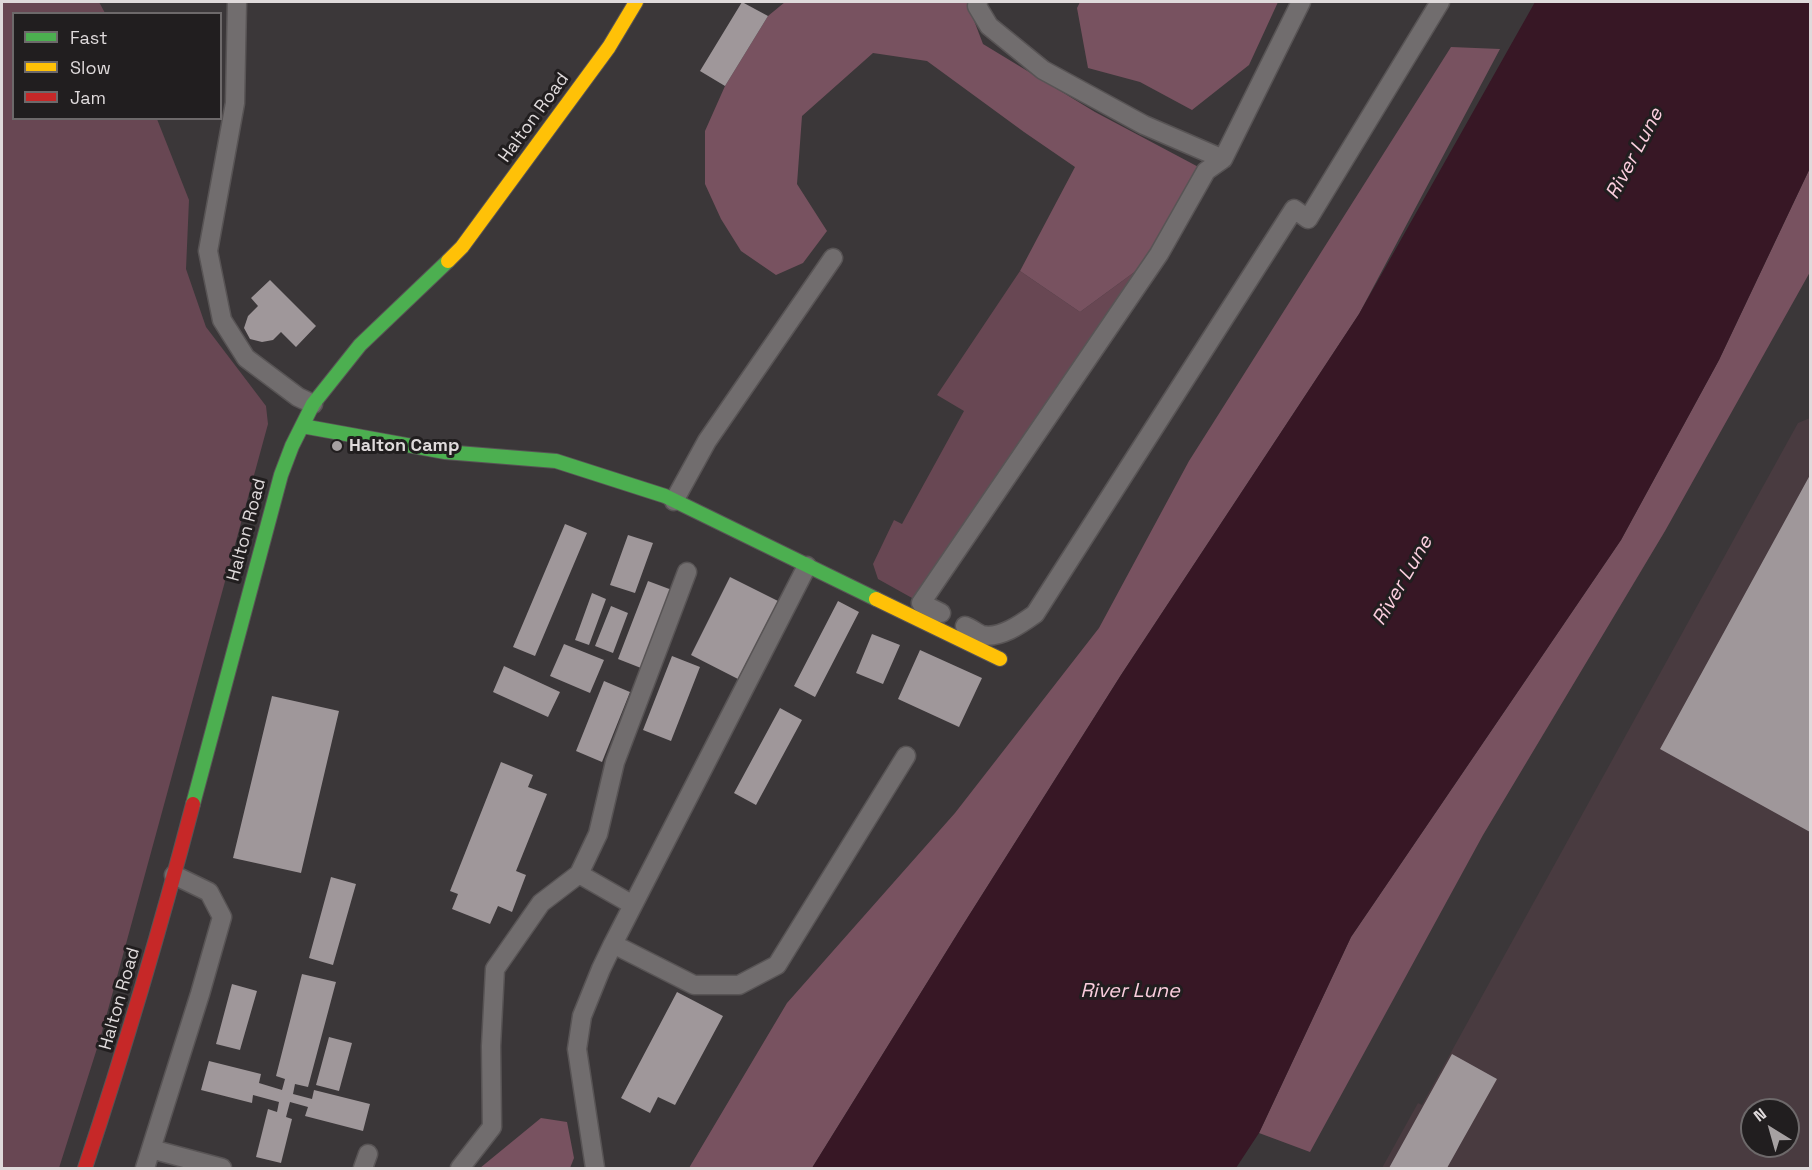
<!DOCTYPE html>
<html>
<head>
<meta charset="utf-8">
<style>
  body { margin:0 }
  #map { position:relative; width:1812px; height:1170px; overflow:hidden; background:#3b3739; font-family:"Space Grotesk",sans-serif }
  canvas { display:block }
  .frame { position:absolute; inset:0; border:3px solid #dfdadb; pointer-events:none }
  .legend { position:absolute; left:12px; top:12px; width:210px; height:108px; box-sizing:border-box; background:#211e1f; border:2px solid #6d696a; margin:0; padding:8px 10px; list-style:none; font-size:18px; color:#dfdadb }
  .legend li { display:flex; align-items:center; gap:12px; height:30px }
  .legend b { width:30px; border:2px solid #6d696a }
  .north { position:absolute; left:1740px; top:1098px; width:60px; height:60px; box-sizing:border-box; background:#211e1f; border:2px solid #6d696a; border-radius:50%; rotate:323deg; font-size:16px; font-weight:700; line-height:24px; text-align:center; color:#dfdadb }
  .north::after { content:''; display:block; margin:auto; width:21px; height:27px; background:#a6a1a2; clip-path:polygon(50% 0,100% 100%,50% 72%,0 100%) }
</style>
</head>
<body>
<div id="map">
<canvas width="1812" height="1170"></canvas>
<div class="frame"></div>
<ul class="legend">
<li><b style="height:8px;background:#4caf50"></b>Fast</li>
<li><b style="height:8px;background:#ffc107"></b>Slow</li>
<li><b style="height:8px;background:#c62828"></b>Jam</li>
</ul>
<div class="north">N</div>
</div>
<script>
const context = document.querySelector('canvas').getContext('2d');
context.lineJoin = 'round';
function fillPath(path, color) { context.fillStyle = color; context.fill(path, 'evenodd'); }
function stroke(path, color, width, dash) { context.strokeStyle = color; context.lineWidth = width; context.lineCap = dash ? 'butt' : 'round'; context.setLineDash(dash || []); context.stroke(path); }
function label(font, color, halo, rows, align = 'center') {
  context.font = font + ' "Space Grotesk",sans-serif'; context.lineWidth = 6; context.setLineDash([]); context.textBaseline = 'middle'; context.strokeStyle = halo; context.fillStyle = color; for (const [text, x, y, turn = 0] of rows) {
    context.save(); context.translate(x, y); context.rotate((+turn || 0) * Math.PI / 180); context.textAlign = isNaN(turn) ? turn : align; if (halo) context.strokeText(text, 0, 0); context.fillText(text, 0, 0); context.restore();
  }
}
const built = new Path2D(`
  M1810,418V1168H1382L1418,1103L1422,1105L1798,423ZM1752,1110H1788V1146H1752Z`);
const green = new Path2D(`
  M2,2H99L105,13L14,14V118L157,119L189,200L186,269L206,327L266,406L268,424L100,1039L59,1168H2Z
  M1159,254L921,603L878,579L873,564L894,520L902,524L964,411L937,395L1020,271L1080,312Z`);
const forest = new Path2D(`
  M785,2H967L983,44L1095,112L1206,171L1159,254L1080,312L1020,271L1075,167L1024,132L927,61L873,53L802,116L797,184L827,231L803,263L776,275L741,251L721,219L705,184V131L725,86L768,16Z
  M1080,2H1278L1249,65L1192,110L1140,82L1088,68L1077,8Z
  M1451,47L1500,49L1359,314L1121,675L961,928L812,1168H689L787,1003L955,813L1099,628L1189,461Z
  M1810,168V272L1665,531L1483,835L1310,1152L1259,1133L1351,937L1621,540L1719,360Z
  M541,1118L567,1122L574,1158L570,1168H480Z`);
const water = new Path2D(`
  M1535,2H1810V168L1719,360L1621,540L1351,937L1259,1133L1236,1168H812L961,928L1121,675L1359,314Z`);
const building = new Path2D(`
  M742,2L768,16L725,86L700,71Z
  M270,280L316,326L296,347L281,332L273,340L262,342L250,339L244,328L248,316L258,306L251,298Z
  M1810,475V832L1660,749Z
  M565,524L587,533L535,656L513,647Z
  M628,535L653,543L635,593L610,585Z
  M730,577L778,601L738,679L691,655Z
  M648,581L672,590L641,668L618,659Z
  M592,593L606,599L589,645L575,640Z
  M838,601L859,612L815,697L794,686Z
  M611,606L628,613L613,653L595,646Z
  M872,634L900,645L883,684L856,673Z
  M564,644L604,660L590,693L550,676Z
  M920,650L982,678L959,727L898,699Z
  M672,656L700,667L671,741L643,730Z
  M504,666L560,692L548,717L493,692Z
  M604,681L630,692L602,762L576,751Z
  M272,696L339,711L301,873L233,858Z
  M780,708L802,720L756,805L734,793Z
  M501,762L533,775L528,787L547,794L516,871L526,875L512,912L498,906L490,924L452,909L458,894L450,891Z
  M331,877L356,884L333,965L309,958Z
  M302,974L336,982L308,1087L295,1084L293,1094L312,1099L314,1090L370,1104L363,1131L305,1116L308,1107L290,1102L286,1117L292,1119L281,1163L256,1157L268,1109L277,1112L279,1102L253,1095L252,1103L201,1090L209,1061L261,1074L259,1083L282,1090L285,1079L276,1076Z
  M232,984L257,991L240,1050L216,1044Z
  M677,992L723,1016L675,1105L658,1097L650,1113L621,1098Z
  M329,1037L352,1043L339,1091L316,1085Z
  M1452,1054L1497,1079L1447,1168H1389Z`);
const lane = new Path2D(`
  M237,2L235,103L208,251L222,320L246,358L298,397L313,404
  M978,2L977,6L989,26L1043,70L1144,125L1223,159
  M674,501L707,441L833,258
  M941,613L921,603L1159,254L1206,171L1223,159L1301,2
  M965,626C971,628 977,633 982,635C1000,639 1021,624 1035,614L1294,209L1308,219L1440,2
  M579,874L598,834L615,762L687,572
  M613,944L694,985H739L777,965L906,756
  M151,1149L222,1168
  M145,1168L200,994L222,917L209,892L174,875
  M363,1168L368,1154
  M460,1168L492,1127L491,1046L495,969L541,903L579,874L633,905
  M595,1168L577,1049L582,1016L601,969L613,944L807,566`);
const fast = new Path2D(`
  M302,426L445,452L556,461L665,496L876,599
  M193,804L281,475L292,446L313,404L360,345L448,261`);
const slow = new Path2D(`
  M448,261L462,247L609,47L636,2
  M876,599L1000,659`);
const jam = new Path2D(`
  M85,1168C125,1048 161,926 193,804`);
const markers = [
  [337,446,6,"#a6a1a2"]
];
const streetNames = [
  ["Halton Road",534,118,-54],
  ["Halton Road",247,530,-75],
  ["Halton Road",120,999,-74]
];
const poiNames = [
  ["Halton Camp",349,446]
];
const waterNames = [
  ["River Lune",1635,154,-62],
  ["River Lune",1403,581,-60],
  ["River Lune",1130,992]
];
fillPath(built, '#493b40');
fillPath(green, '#684753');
fillPath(forest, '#785260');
fillPath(water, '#371725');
fillPath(building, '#9f979a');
stroke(lane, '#585455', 21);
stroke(fast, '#585455', 16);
stroke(slow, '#585455', 16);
stroke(jam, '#585455', 16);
stroke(lane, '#716d6e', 18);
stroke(fast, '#4caf50', 14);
stroke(slow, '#ffc107', 14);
stroke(jam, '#c62828', 14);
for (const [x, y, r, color] of markers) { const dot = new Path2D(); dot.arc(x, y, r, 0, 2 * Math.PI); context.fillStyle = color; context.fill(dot); stroke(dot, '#211e1f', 2); }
label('18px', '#dfdadb', '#211e1f', streetNames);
label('bold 18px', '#dfdadb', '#211e1f', poiNames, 'left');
label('italic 20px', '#fbcede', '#211e1f', waterNames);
</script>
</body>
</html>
